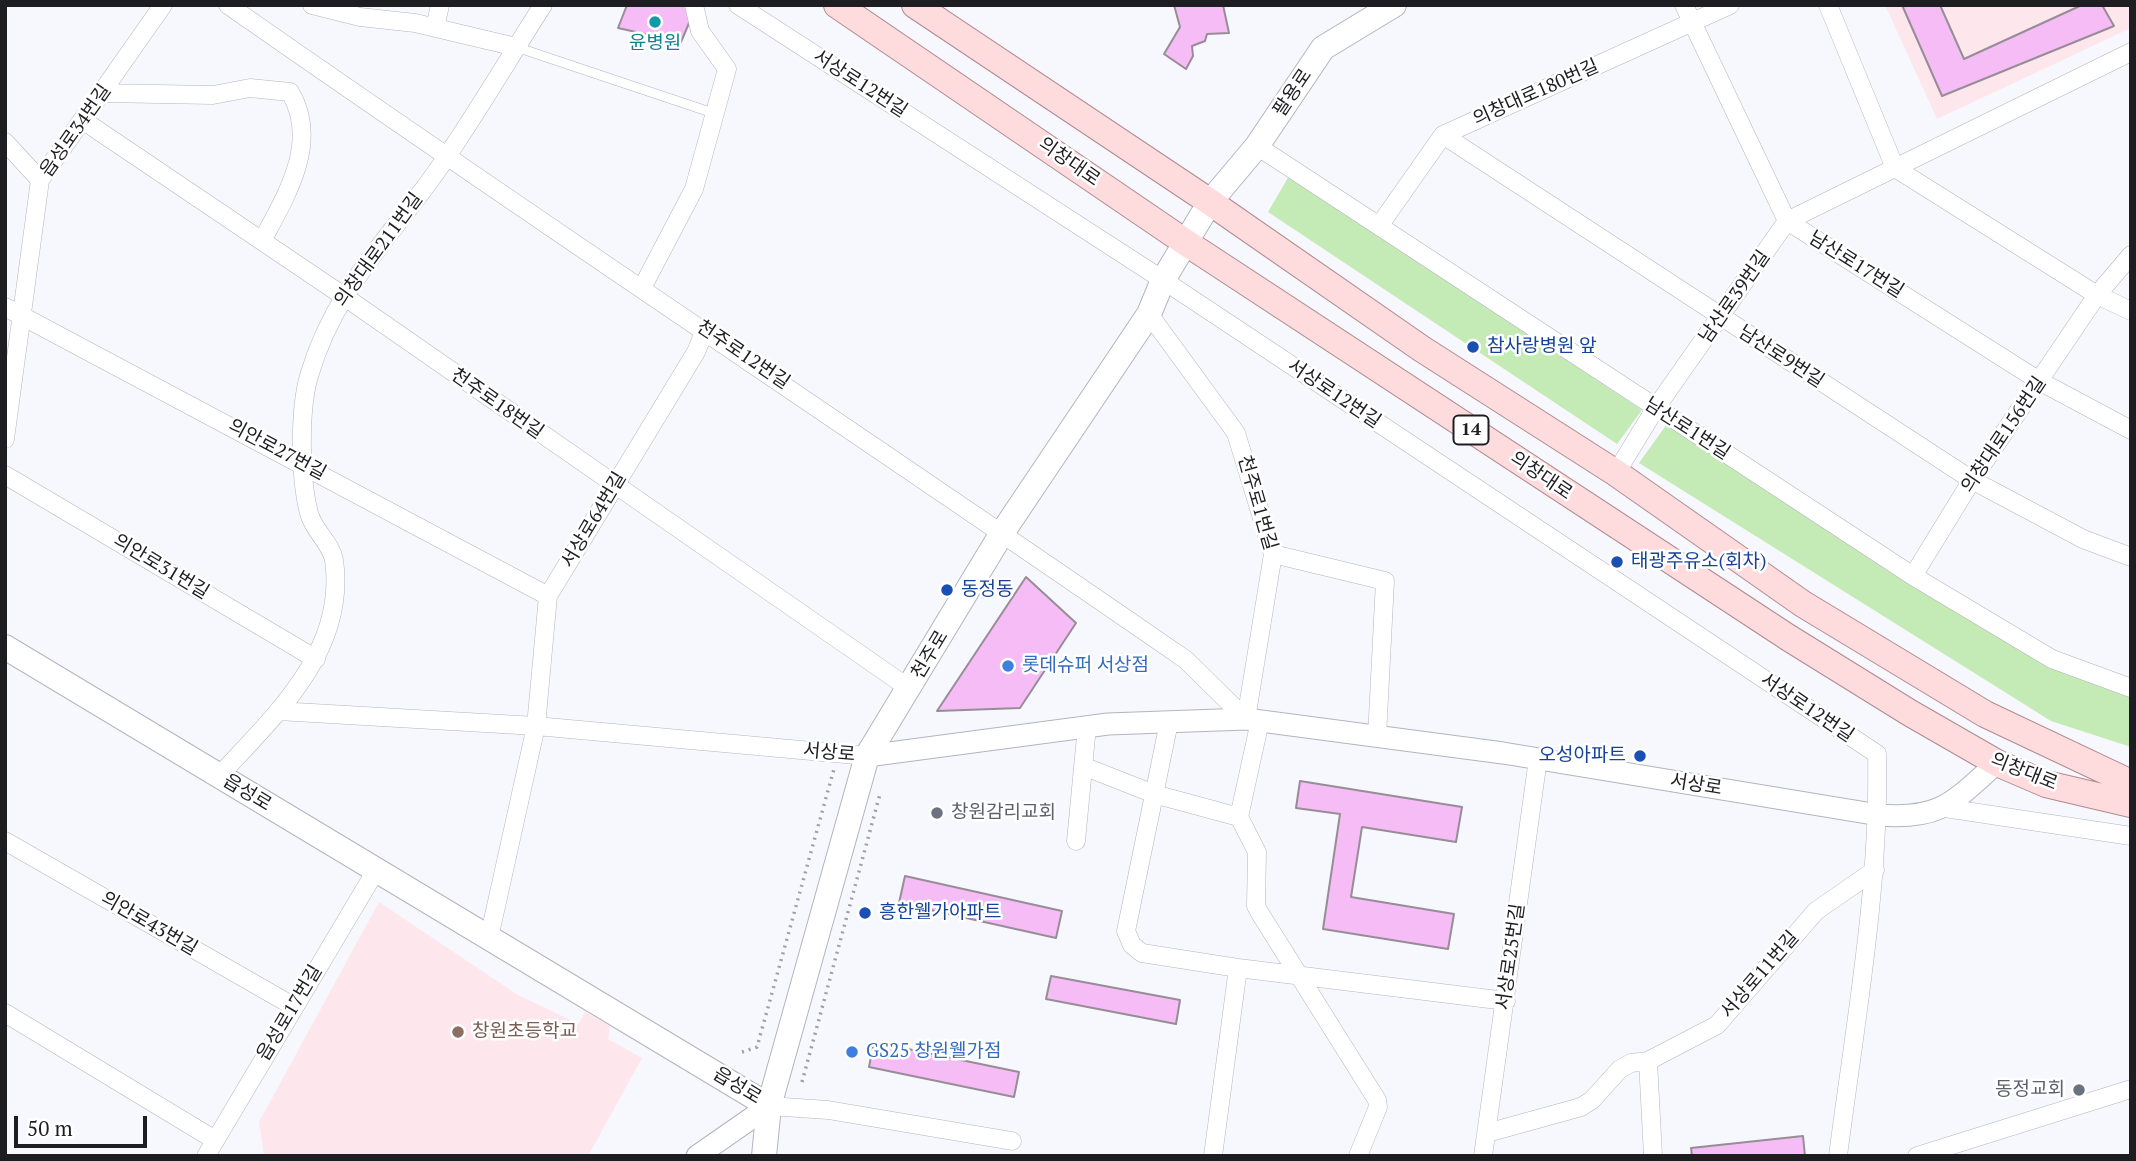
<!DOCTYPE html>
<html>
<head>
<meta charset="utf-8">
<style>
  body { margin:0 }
  #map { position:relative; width:2136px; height:1161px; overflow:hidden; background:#f7f7fe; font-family:"PT Serif",serif }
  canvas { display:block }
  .frame { position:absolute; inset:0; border:7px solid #1e1e22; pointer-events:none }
  .scale { position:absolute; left:14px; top:1116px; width:133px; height:32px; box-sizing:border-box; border:4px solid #1e1e22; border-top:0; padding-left:9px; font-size:21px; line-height:24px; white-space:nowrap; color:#1e1e22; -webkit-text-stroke:5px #fff; paint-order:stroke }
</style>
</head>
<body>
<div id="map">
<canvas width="2136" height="1161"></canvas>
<div class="frame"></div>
<div class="scale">50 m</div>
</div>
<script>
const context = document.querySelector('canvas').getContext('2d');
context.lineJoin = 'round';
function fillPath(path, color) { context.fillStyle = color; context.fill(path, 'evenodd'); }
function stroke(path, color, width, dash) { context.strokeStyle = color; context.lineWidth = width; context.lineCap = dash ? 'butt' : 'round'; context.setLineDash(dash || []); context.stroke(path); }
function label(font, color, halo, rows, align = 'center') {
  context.font = font + ' "PT Serif","Noto Sans KR",serif'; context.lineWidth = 5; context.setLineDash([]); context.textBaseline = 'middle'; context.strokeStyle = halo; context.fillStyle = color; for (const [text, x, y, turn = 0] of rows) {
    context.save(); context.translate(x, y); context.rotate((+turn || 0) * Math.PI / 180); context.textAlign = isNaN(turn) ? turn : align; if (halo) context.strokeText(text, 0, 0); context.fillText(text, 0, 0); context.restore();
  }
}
const education = new Path2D(`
  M1885,5H2131V28L1937,119Z
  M379,902L518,995L579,1024L585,1012L610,1026L608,1039L642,1058L588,1156H264L259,1122Z`);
const green = new Path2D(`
  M1289,176L1642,410L1617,444L1268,212Z
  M1667,424L2131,696V747L2051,721L1639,463Z`);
const building = new Path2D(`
  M627,5H689L692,16L681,42L618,28Z
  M1174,5H1223L1229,33L1207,34L1205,41L1192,46L1193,56L1186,69L1164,54L1180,27Z
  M1902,5H1940L1964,59L2082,5H2102L2114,26L1942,96Z
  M1026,577L1076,623L1020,708L937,711Z
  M1300,781L1462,807L1456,842L1362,827L1351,897L1454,914L1448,949L1323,929L1340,814L1296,808Z
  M905,876L1062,911L1056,938L899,903Z
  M1051,976L1180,1000L1176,1024L1046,999Z
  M874,1042L1019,1072L1014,1097L869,1067Z
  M1803,1136L1805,1156H1692L1691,1148Z`);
const path = new Path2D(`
  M742,1052L757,1047L834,769
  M802,1082L880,794`);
const service = new Path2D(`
  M516,47L716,114`);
const minor = new Path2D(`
  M228,5C545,227 868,440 1186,660L1246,719
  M312,5L360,17L415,23L516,47
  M738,5L1163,280L1877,754C1880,889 1855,1023 1838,1156
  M1684,5L1787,221L2041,382L2131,430
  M1828,5L1895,168L2097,295L2131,311
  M435,28L440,5
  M103,93L213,95L250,88L290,92C320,142 286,196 262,241
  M84,121L342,295L910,689
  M1443,135L1972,480L2083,539L2131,557
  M5,142L40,180
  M1257,146L1913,576L2052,659L2131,688
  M1379,226L1443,135L1730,5
  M642,288L694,189L727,69L700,31L694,5
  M5,307L548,596
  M1149,314L1236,433L1273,554L1246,719
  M5,439L40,180L163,5
  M1616,473L1655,409L1787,221L2131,52
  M5,475L316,659
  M1273,554L1385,581L1377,737
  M1913,576L1972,480L2097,295L2131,255
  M278,711L536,726L867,756
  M1260,721L1239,817L1257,852L1256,906L1261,915L1377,1100L1378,1107L1358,1156
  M1169,722L1126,931L1132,945L1142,953L1238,968L1506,1001
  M1083,766L1154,794L1239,817
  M219,776C275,715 347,651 334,560C331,543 313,530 309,513C300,479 299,410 309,376C333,293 385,243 434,175C473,120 507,61 543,5
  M1945,808L2131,836
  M5,841L293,1006
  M1076,841L1087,726
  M489,938L536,726L548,596L696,352L705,330
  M5,1013L215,1140
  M1648,1061L1653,1156
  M769,1106L828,1110L1012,1141
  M1487,1133L1581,1107L1592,1100L1620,1069L1631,1063L1648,1061L1717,1025L1816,911L1875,870
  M206,1156L375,872
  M1213,1156L1238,968
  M1483,1156L1538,759
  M1917,1156L2131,1089`);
const tertiary = new Path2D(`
  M867,756L1108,724L1246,719L1503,753L1879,815C1941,820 1953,802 1997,763
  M697,1156L769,1106`);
const secondary = new Path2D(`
  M5,647L769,1106
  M764,1156L769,1106L867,756L1002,533L1149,314L1163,280L1210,202L1257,146L1323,48L1394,5`);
const primary = new Path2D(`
  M837,5L1185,242L1789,638L1910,713L1997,763L2046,784L2131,804
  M915,5L1210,202L1422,349L1616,473L1803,604L1985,714L2131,783`);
const markers = [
  [655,22,7,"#0f9aa8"],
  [1473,347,7,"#1a4fb4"],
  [1617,562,7,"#1a4fb4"],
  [947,590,7,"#1a4fb4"],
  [1008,666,7,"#3f7fe0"],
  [1640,756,7,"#1a4fb4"],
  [937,813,7,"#6b7280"],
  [865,913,7,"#1a4fb4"],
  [458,1032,7,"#8d6e63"],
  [852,1052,7,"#3f7fe0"],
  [2079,1090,7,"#6b7280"]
];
const shields = [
  [1471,430,35]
];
const shieldNames = [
  ["14",1471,430]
];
const cultureNames = [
  ["윤병원",655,44]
];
const streetNames = [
  ["서상로12번길",860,84,33],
  ["팔용로",1293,93,-56],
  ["의창대로180번길",1536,93,-24],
  ["읍성로34번길",76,131,-55],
  ["의창대로",1069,162,35],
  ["의창대로211번길",379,250,-54],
  ["남산로17번길",1856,265,32],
  ["남산로39번길",1735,297,-55],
  ["천주로12번길",743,355,34],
  ["남산로9번길",1781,357,33],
  ["서상로12번길",1334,394,34],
  ["천주로18번길",497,404,35],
  ["남산로1번길",1687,429,33],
  ["의창대로156번길",2004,435,-56],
  ["의안로27번길",277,450,28],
  ["의창대로",1541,476,34],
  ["천주로1번길",1257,503,74],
  ["서상로64번길",594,520,-59],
  ["의안로31번길",161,567,31],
  ["천주로",930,655,-59],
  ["서상로12번길",1807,708,34],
  ["서상로",829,753,5],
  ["의창대로",2024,772,22],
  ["서상로",1696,785,9],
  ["읍성로",247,793,31],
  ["의안로43번길",149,924,30],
  ["서상로25번길",1511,957,-82],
  ["서상로11번길",1760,975,-49],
  ["읍성로17번길",290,1013,-59],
  ["읍성로",737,1086,31]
];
const transitNames = [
  ["참사랑병원 앞",1487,347],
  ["태광주유소(회차)",1631,562],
  ["동정동",961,590],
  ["오성아파트",1626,756,"right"],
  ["흥한웰가아파트",879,913]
];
const shopNames = [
  ["롯데슈퍼 서상점",1022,666],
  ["GS25 창원웰가점",866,1052]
];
const worshipNames = [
  ["창원감리교회",951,813],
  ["동정교회",2065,1090,"right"]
];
const educationNames = [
  ["창원초등학교",472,1032]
];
fillPath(education, '#fde7ec');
fillPath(green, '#c4eab5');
fillPath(building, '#f6bcf6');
stroke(building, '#968d96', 2);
stroke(service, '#b4b4bf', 10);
stroke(minor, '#b4b4bf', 19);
stroke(tertiary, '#b4b4bf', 23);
stroke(secondary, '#b4b4bf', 26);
stroke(primary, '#b08a8e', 28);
stroke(path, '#9f9fa5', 3.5, [2, 5]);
stroke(service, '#fff', 9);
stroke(minor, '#fff', 18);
stroke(tertiary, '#fff', 21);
stroke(secondary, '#fff', 24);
stroke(primary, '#fedcde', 26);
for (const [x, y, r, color] of markers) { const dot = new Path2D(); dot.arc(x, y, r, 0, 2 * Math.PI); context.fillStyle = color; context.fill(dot); stroke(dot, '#fff', 2.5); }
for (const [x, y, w] of shields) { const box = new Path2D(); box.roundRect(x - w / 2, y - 14.5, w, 29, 5); context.fillStyle = '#fff'; context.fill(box); stroke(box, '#1e1e22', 2); }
label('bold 18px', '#1e1e22', null, shieldNames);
label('19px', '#0d838f', '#fff', cultureNames);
label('19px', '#1e1e22', '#fff', streetNames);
label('19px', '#164399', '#fff', transitNames, 'left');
label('19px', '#366cbe', '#fff', shopNames, 'left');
label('19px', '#5b616d', '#fff', worshipNames, 'left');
label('19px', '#785e54', '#fff', educationNames, 'left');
</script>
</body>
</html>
